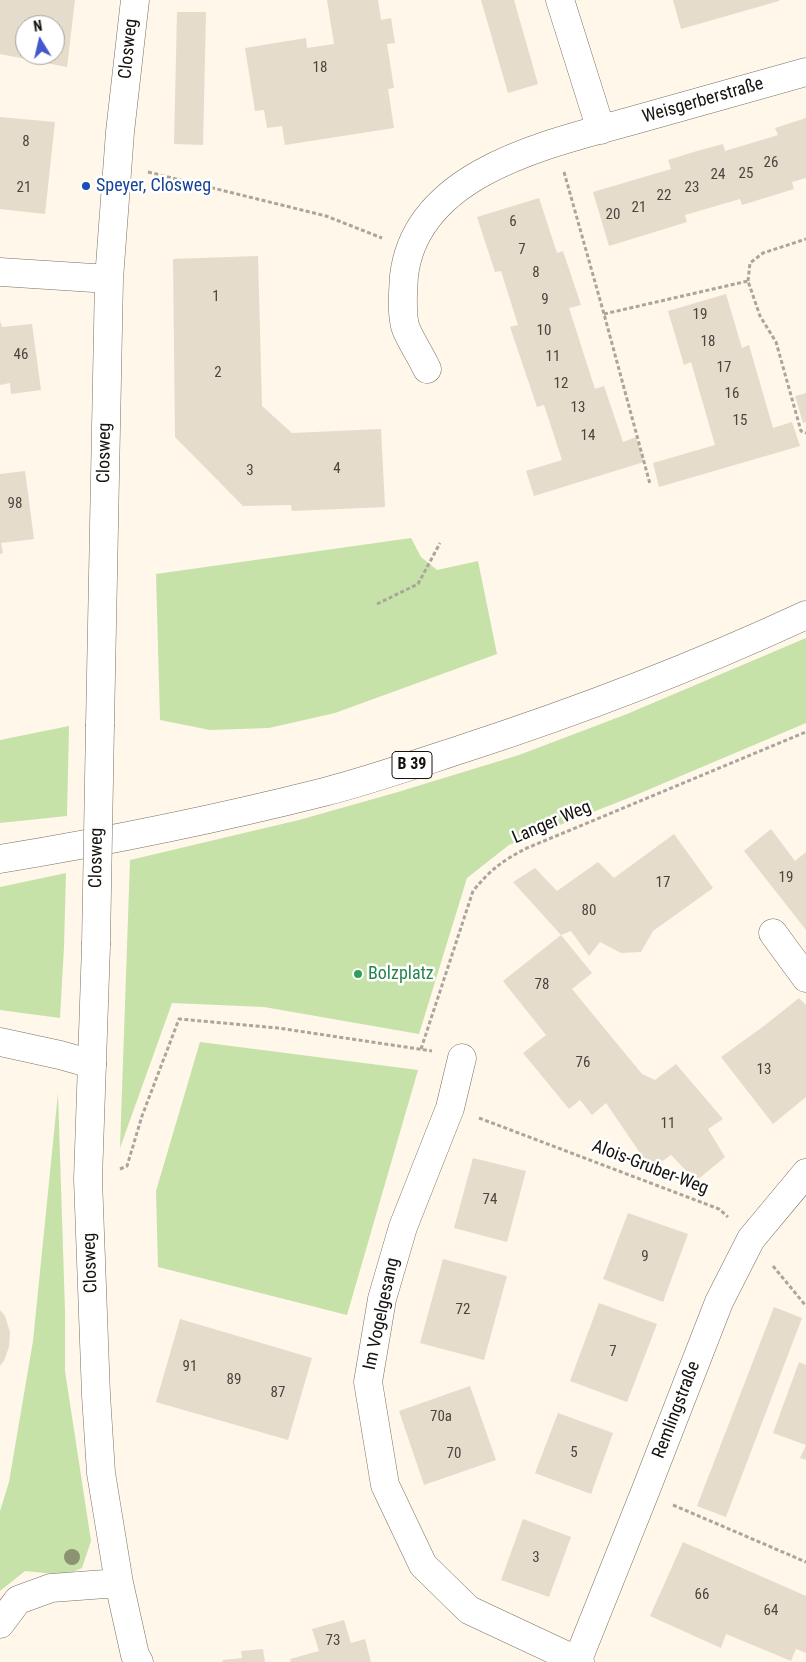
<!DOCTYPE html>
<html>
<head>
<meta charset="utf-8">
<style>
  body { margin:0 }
  #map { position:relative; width:806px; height:1662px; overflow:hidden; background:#fef7ea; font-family:"Roboto Condensed",sans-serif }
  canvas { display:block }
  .north { position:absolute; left:15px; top:15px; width:50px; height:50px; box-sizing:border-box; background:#fff; border:1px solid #a2a19f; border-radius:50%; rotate:351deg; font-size:14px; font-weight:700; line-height:20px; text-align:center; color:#16130e }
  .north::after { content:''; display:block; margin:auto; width:18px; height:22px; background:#4457cb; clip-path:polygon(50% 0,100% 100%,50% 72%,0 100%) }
</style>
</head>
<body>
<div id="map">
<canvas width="806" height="1662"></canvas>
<div class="north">N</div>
</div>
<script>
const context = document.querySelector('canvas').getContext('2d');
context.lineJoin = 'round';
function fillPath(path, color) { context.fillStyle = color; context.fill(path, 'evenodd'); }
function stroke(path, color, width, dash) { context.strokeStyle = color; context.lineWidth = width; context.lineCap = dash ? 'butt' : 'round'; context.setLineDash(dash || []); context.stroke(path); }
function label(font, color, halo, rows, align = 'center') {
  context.font = font + ' "Roboto Condensed",sans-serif'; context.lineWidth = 5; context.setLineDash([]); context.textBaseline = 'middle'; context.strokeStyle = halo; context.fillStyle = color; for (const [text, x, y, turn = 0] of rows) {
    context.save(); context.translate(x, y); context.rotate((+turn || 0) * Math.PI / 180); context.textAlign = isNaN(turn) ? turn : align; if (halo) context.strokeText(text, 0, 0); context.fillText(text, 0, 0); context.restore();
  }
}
const green = new Path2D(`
  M411,538L421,557L437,570L478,561L497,654L335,713L269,728L210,730L160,720L156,574Z
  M806,638V723L631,797L509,845L467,878L419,1034L264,1007L172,1003L120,1148L130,860L299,820L398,792L519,755L627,714Z
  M69,726L67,816L0,823V740Z
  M66,873L64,947L60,1018L0,1010V887Z
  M200,1042L418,1070L347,1315L158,1267L156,1191Z
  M58,1093L65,1311V1371L91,1541L82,1568L65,1575L25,1571L0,1591V1511L9,1482L33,1341Z`);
const building = new Path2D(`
  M0,0H75L67,67L0,54ZM25,25H55V55H25Z
  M327,0H378L381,20L391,18L395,43L387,44L394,88L388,89L394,128L285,145L282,126L267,128L264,110L255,111L245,48L306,38L307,48L334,44Z
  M481,0H514L538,84L508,93Z
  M673,0H779V1L681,29Z
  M177,12H206L203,145L174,144Z
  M0,117L55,122L45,214L0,209Z
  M806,118V178L792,182L794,189L742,205L740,199L685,215L687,222L609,246L593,192L671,169L668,160L697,151L723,144L725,151L778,135L775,128Z
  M539,198L557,253L563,251L581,305L569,308L595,389L604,386L623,442L636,437L644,462L534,496L526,471L562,460L544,405L537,407L510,327L518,325L501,271L495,272L477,217Z
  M258,256L262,406L292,433L381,429L385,507L292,511L291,505L243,506L175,437L173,259Z
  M726,294L742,348L749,345L773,428L792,422L800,446L659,487L653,463L715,445L691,362L684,365L668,311Z
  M0,321L2,327L32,324L41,390L11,394L10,383L0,385Z
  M806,393V422L803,423L795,396Z
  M25,471L34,539L1,543L3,553L0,554V474Z
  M771,829L795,861L806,852V930L744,851Z
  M674,834L713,888L653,931L641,952L621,953L600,942L589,956L571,931L561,935L513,882L535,868L557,891L598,862L614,878Z
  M561,935L592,973L572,989L642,1074L655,1080L676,1064L723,1119L708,1129L725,1157L696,1181L671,1155L651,1169L606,1103L592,1115L580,1100L569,1109L523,1053L546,1035L503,981Z
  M799,998L806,1005V1097L773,1124L721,1057L764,1026Z
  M473,1158L526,1171L507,1242L454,1228Z
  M628,1213L688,1234L663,1302L603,1279Z
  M443,1259L507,1276L484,1360L420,1343Z
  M599,1303L657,1324L627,1402L570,1381Z
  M774,1307L802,1318L726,1517L697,1506Z
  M0,1310L5,1316L10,1332L9,1347L4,1361L0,1366Z
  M180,1319L312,1358L288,1440L156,1402Z
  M799,1362L806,1365V1445L773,1433Z
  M470,1386L496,1460L424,1485L399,1411Z
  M558,1413L613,1433L591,1494L535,1473Z
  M806,1445V1460L800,1458Z
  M523,1519L571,1537L549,1597L501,1580Z
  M683,1542L806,1596V1653L796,1649L791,1661L726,1634L721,1648L650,1616Z
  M344,1620L351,1643L365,1639L371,1662H291L290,1659L319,1651L312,1629Z
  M263,1649L265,1662H222L223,1660L242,1658L241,1651Z`);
const path = new Path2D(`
  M148,172L326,216L382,238
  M564,172L604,314L650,484
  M748,281L750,263L763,253L806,239
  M604,314L748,281L760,316L776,342L801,431L806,433
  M377,604L418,584L440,543
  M421,1049L473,891C491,869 502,861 527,848L806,732
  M479,1118L719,1209L728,1217
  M120,1169L127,1166L142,1116L179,1019L278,1028L432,1051
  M773,1266L806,1306
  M673,1505L806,1562`);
const minor = new Path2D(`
  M560,0L601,130
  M0,272L109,279
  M427,369C421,356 412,343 406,329C401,315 403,291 404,276C416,172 548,144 631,121C689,105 748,88 806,72
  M100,724L109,279L120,132L135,0
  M773,933L806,978
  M96,945L88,1179L96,1395L101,1473L119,1583L135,1655L139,1662
  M462,1058L450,1108L403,1227L382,1299L368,1382L385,1485L423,1565L469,1610L580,1662
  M0,1624L18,1600L51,1588L119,1583
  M577,1662L645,1492L719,1302L751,1239L806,1173`);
const major = new Path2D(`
  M0,859C109,841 217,819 324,792C371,780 416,764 462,749C579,711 694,667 806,615
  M0,1042L60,1055L92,1064`);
const minorBridge = new Path2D(`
  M96,945L100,724`);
const trees = [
  [72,1557]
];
const markers = [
  [86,186,5,"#1a4fb4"],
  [358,974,5,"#2e9e5b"]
];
const numberNames = [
  ["18",320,68],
  ["8",26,142],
  ["26",771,163],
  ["25",746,174],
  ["24",718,175],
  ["21",24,188],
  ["23",692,188],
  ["22",664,196],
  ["21",639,208],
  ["20",613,215],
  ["6",513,222],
  ["7",522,250],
  ["8",536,273],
  ["1",216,297],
  ["9",545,300],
  ["19",700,315],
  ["10",544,331],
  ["18",708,342],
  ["46",21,355],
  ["11",553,357],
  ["17",724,368],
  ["2",218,373],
  ["12",561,384],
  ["16",732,394],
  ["13",578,408],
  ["15",740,421],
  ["14",588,436],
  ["4",337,469],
  ["3",250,471],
  ["98",15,504],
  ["19",786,878],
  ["17",663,883],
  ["80",589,911],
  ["78",542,985],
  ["76",583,1063],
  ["13",764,1070],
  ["11",668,1124],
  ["74",490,1200],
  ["9",645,1257],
  ["72",463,1310],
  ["7",613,1352],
  ["91",190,1367],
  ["89",234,1380],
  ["87",278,1393],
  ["70a",441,1417],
  ["5",574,1453],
  ["70",454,1454],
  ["3",536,1558],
  ["66",702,1595],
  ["64",771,1611],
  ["73",333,1641]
];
const shields = [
  [412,765,40]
];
const shieldNames = [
  ["B 39",412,765]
];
const streetNames = [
  ["Closweg",129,49,-84],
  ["Weisgerberstraße",703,101,-16],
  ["Closweg",105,453,-89],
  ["Langer Weg",552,823,-23],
  ["Closweg",97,858,-89],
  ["Alois-Gruber-Weg",650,1168,21],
  ["Closweg",91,1263,-92],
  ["Im Vogelgesang",382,1314,-78],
  ["Remlingstraße",677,1410,-69]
];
const transitNames = [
  ["Speyer, Closweg",96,186]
];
const leisureNames = [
  ["Bolzplatz",368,974]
];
fillPath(green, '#c6e2a8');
fillPath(building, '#e5dccc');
stroke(minor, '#787163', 29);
stroke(major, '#787163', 29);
stroke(path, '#aba59b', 3, [4, 2.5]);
stroke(minor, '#fff', 28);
stroke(major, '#fff', 28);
stroke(minorBridge, '#787163', 29, []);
stroke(minorBridge, '#fff', 28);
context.fillStyle = '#8b9371';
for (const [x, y] of trees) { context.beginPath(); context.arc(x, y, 8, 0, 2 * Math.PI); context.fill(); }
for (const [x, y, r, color] of markers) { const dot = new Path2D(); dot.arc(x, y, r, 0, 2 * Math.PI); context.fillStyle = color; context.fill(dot); stroke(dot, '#fff', 2); }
label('15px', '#4a453e', null, numberNames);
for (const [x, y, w] of shields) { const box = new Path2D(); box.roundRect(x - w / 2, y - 13.5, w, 27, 4); context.fillStyle = '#fff'; context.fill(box); stroke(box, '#16130e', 1); }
label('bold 16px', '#16130e', null, shieldNames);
label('18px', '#16130e', '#fff', streetNames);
label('18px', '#164399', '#fff', transitNames, 'left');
label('18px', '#27864d', '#fff', leisureNames, 'left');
</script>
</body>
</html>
